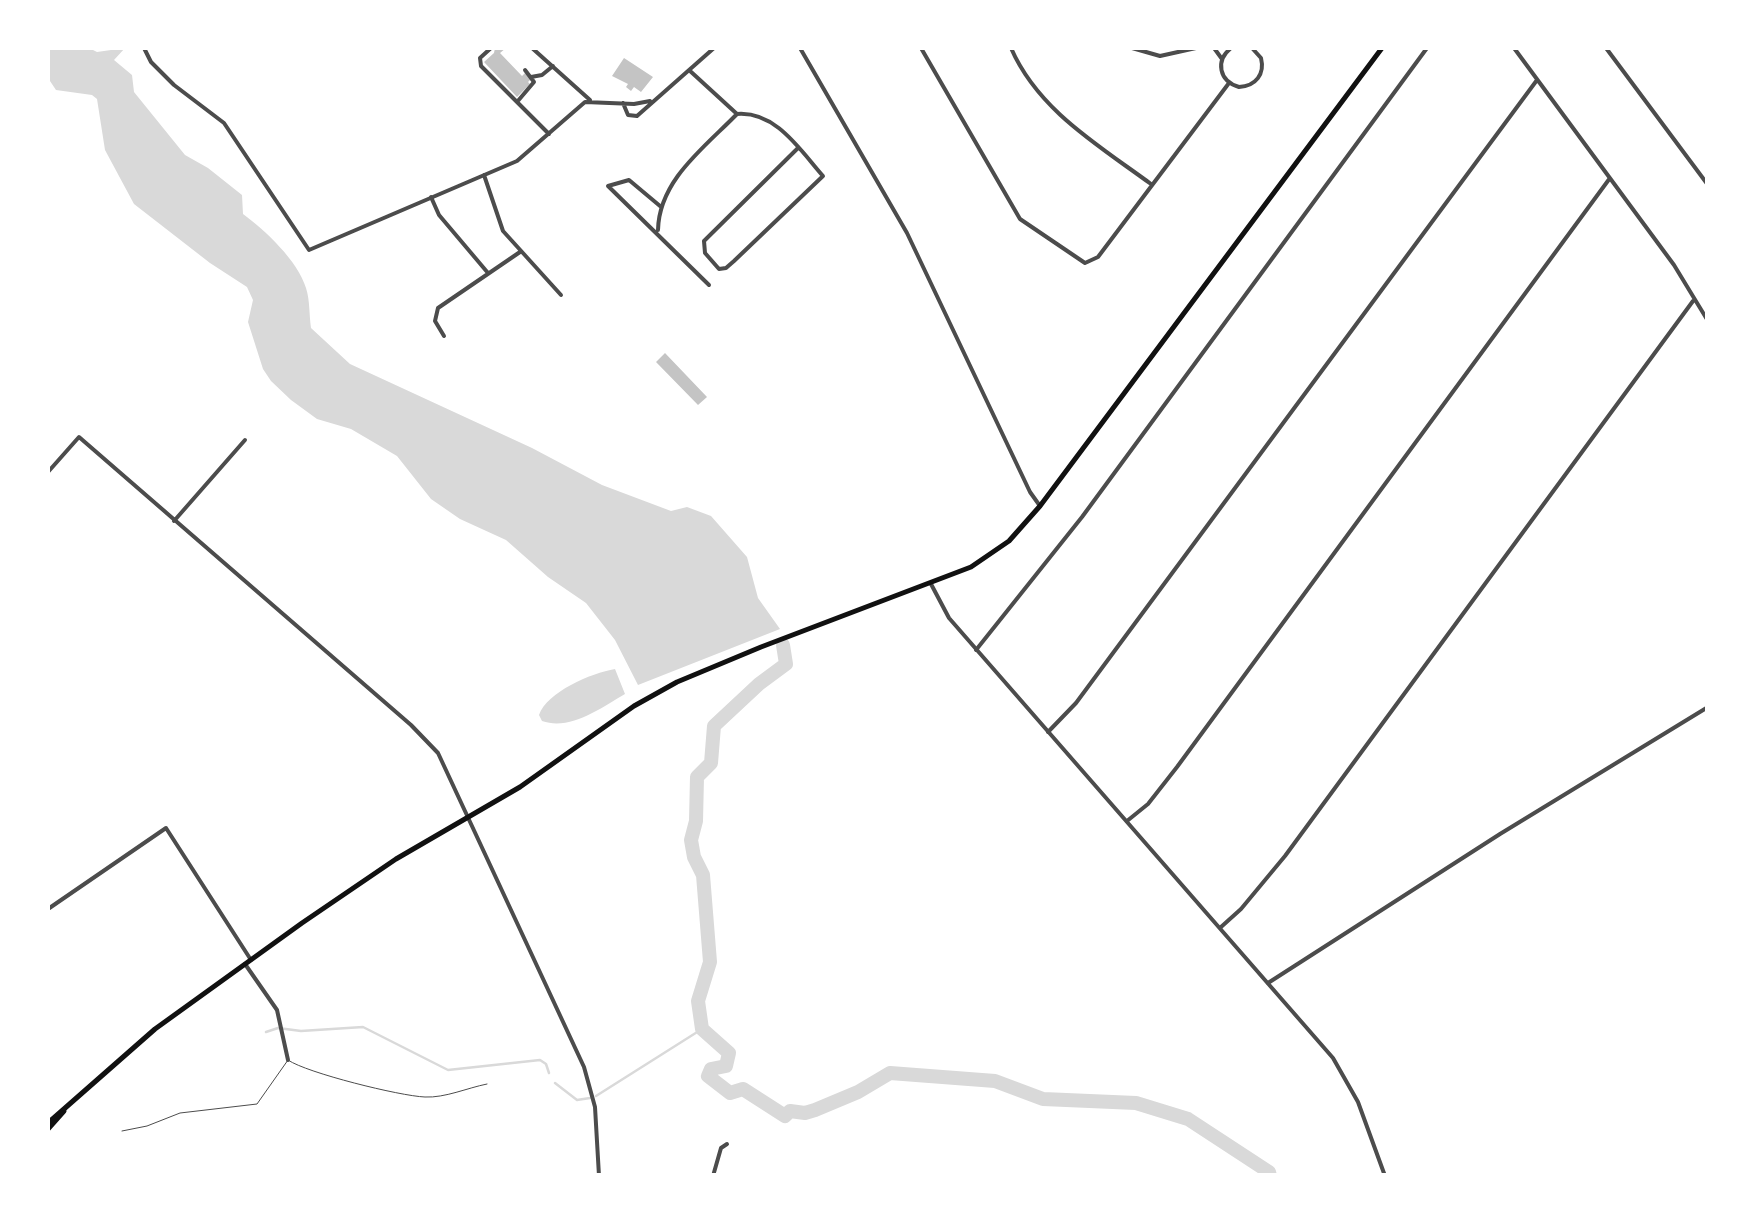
<!DOCTYPE html>
<html>
<head>
<meta charset="utf-8">
<style>
  body { margin:0 }
  #map { position:relative; width:1755px; height:1223px; overflow:hidden; background:#fff; font-family:"IBM Plex Serif",serif }
  canvas { display:block }
  .frame { position:absolute; inset:0; border:50px solid #fff; pointer-events:none }
</style>
</head>
<body>
<div id="map">
<canvas width="1755" height="1223"></canvas>
<div class="frame"></div>
</div>
<script>
const context = document.querySelector('canvas').getContext('2d');
context.lineJoin = 'round';
function fillPath(path, color) { context.fillStyle = color; context.fill(path, 'evenodd'); }
function stroke(path, color, width, dash) { context.strokeStyle = color; context.lineWidth = width; context.lineCap = dash ? 'butt' : 'round'; context.setLineDash(dash || []); context.stroke(path); }
const water = new Path2D(`
  M48,48H89L97,52L125,48L114,60L132,75L134,92L185,155L208,168L242,195L243,214C265,230 298,261 306,288C310,300 309,315 311,328L350,364L532,448L602,485L671,511L687,507L711,516L747,557L758,598L780,629L638,685L615,640L586,603L548,577L506,540L460,519L431,499L397,456L351,429L317,419L291,400L271,381L263,369L248,322L253,300L247,287L210,263L134,204L105,150L97,99L92,95L56,90L48,78Z
  M615,669L625,694C601,708 570,731 542,721L539,715C547,692 591,673 615,669Z`);
const stream = new Path2D(`
  M266,1032L278,1028L301,1031L363,1027L448,1070L540,1060L546,1064L549,1073
  M555,1083L577,1100L590,1098
  M596,1096L702,1029`);
const river = new Path2D(`
  M783,645L786,664L759,684L714,726L711,763L697,777L696,821L691,840L694,857L703,875L710,962L698,1001L702,1029L729,1053L726,1066L711,1069L708,1076L730,1093L743,1089L785,1116L790,1111L805,1113L815,1110L858,1092L890,1073L995,1081L1043,1099L1136,1103L1188,1119L1269,1172L1270,1176`);
const building = new Path2D(`
  M495,48H506L500,53L522,76L525,73L531,79L528,82L530,84L517,97L484,62L494,53Z
  M624,58L653,77L641,92L634,87L631,91L626,87L628,84L612,76Z
  M665,353L707,397L698,405L656,362Z`);
const service = new Path2D(`
  M122,1131L147,1126L180,1113L257,1104L288,1060C307,1073 400,1096 425,1097C445,1098 467,1088 487,1084`);
const minor = new Path2D(`
  M144,48L151,62L174,85L224,123L309,250L517,161L585,102L634,104L650,101
  M491,48L480,58L481,66L549,134
  M532,48L590,100
  M921,48L1020,219L1085,263L1098,257L1229,83
  M1011,48C1038,110 1098,145 1151,184
  M1132,48L1160,56L1196,48
  M1214,48L1222,59
  M1231,48C1215,61 1219,81 1239,87C1256,86 1265,74 1261,58L1252,48
  M1514,48L1674,265L1708,321
  M1606,48L1708,185
  M689,70L737,114C776,111 800,150 823,176L734,261L726,268L719,269L705,253L704,241L798,148
  M531,77L542,75L553,66
  M517,102L534,82L525,70
  M623,103L628,115L637,116L714,48
  M484,175L503,231L561,295
  M431,197L439,215L488,273
  M660,206L629,180L608,186L709,285
  M658,230C659,180 705,147 737,114
  M444,336L435,321L438,308L520,252
  M48,472L79,437L411,725L438,753L584,1067L595,1107L599,1176
  M174,521L245,440
  M976,650L1082,517L1427,48
  M1048,732L1076,703L1537,80
  M1127,821L1148,804L1177,767L1610,178
  M48,909L166,828L251,960
  M1221,927L1241,909L1285,856L1693,301
  M245,964L277,1010L288,1060
  M1268,983L1500,834L1708,707
  M713,1176L721,1148L727,1144`);
const tertiary = new Path2D(`
  M800,48L907,233L1030,492L1040,506
  M931,584L949,618L1333,1058L1358,1102L1385,1176`);
const secondary = new Path2D(`
  M48,1123L155,1029L302,923L396,859L520,787L634,706L677,682L761,647L971,567L1009,541L1040,506L1382,48
  M48,1129L64,1111`);
fillPath(water, '#d9d9d9');
stroke(stream, '#d9d9d9', 2.5);
stroke(river, '#d9d9d9', 14);
fillPath(building, '#c4c4c4');
stroke(service, '#4c4c4c', 1);
stroke(minor, '#4c4c4c', 4);
stroke(tertiary, '#4c4c4c', 4);
stroke(secondary, '#111', 5);
</script>
</body>
</html>
